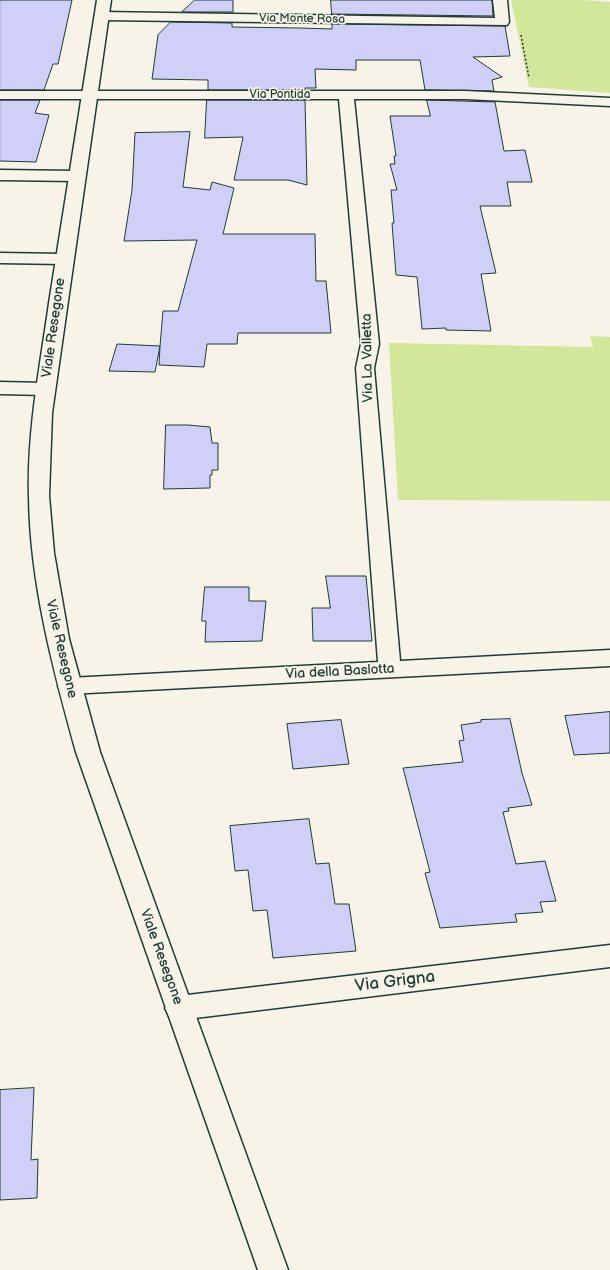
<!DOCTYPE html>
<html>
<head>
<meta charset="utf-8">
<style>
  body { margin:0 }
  canvas { display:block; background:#f7f3e8 }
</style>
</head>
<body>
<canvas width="610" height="1270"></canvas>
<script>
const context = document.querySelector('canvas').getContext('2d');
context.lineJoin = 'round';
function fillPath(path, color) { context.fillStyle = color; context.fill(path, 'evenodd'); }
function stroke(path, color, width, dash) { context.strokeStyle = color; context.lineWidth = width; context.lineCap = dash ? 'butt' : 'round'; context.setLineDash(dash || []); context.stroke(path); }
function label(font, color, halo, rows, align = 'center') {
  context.font = font + ' "Balsamiq Sans",sans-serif'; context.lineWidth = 3.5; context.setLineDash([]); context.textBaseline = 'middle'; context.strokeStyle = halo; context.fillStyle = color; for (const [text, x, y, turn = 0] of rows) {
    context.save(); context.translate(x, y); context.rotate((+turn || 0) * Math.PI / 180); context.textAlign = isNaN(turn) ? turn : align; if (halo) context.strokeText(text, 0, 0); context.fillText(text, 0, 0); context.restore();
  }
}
const green = new Path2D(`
  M511,0H583L610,2V93L529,87Z
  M590,336L610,337V501L398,500L389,343L593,347Z`);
const building = new Path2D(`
  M0,0H72L58,64H53L44,90H0Z
  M195,0H233V12H182Z
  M331,0H492L493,16L332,14Z
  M171,22L232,23V27L300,28L332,29V24L505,26L510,56L473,57L502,77L492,80L494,91L425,90L420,60H356V70L315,69L316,88H305V90H208V80L152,79L158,35Z
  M0,100H40L35,113L49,115L36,162L0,161Z
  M207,100H305L307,185L288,180H234L243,137L205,138Z
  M427,100L495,102L504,151L525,150L532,182H507L511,206H480L496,273L481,274L491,331L446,330V328L422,329L417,277L396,275L392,223H394L391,190H397L390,164H395L394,156H396L390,116H430Z
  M190,132L183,187L210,190L212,182L234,188L223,234H315L316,281H326L331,333H238L237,344H207L204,367L159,365L160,346L155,372L109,371L117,344L160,346L163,311H178L197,240L124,241L132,190L135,133Z
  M166,425H188L210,427L212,443H218V470H212V475H210V488L164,489Z
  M326,576H366L372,641H313L312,608H330Z
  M205,587H249V601H266L262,641L205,642L206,621H202Z
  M610,712V753L574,755L565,716Z
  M510,719L522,773L532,805L508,808L509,811L503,812L516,864L545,861L556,901L540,902L543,912L515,914L517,922L440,928L425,873L430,872L403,768L463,762L459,741L464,740L461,725L481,722V720Z
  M341,720L349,764L293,769L287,724Z
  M309,819L316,864L329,863L335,904H349L356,951L273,958L267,910L253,911L248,870L235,871L230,826Z
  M34,1088L31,1160L38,1159L37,1198L0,1200V1090Z`);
const path = new Path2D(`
  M521,35L529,78`);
const minor = new Path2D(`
  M493,0H507L509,22L507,25L102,20L97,19L95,16L97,13L102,12L495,18Z
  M0,91H465L610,98V106L465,99H354L379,344L374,368L400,661L610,650V666L69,694L61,692L58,686L61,680L69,678L378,662L356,368L361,344L339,99H0Z
  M0,170L76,171L82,173L84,176L82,179L76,181L0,180Z
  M0,253L64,254L70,255L72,259L70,263L64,264L0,263Z
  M0,382L45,383L52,385L54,389L52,393L45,395L0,394Z
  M610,945V967L179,1020L169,1016L165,1008L169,1000L179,996Z`);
const tertiary = new Path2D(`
  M97,0H111L52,413L49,496L54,553L69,639L100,752L288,1270H258L76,752C53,669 30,583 29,497C27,431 40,367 49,303C65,202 81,101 97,0Z`);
const farStreetnames = [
  ["Via Monte Rosa",302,19,1],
  ["Via Pontida",280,95]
];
const streetNames = [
  ["Viale Resegone",54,328,-82],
  ["Via La Valletta",368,358,-91],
  ["Viale Resegone",61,649,77],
  ["Via della Baslotta",340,672,-3],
  ["Viale Resegone",161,957,70]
];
const nearStreetnames = [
  ["Via Grigna",395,982,-7]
];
fillPath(green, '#d3e79b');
fillPath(building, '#cfcff8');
stroke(building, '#1f3d34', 1);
stroke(minor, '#1f3d34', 3);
stroke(tertiary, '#1f3d34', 3);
stroke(path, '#1f3d34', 1.5, [2, 2]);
fillPath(minor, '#f7f3e8');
fillPath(tertiary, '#f7f3e8');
label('12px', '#1f3d34', '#f7f3e8', farStreetnames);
label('14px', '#1f3d34', '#f7f3e8', streetNames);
label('17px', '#1f3d34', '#f7f3e8', nearStreetnames);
</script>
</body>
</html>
